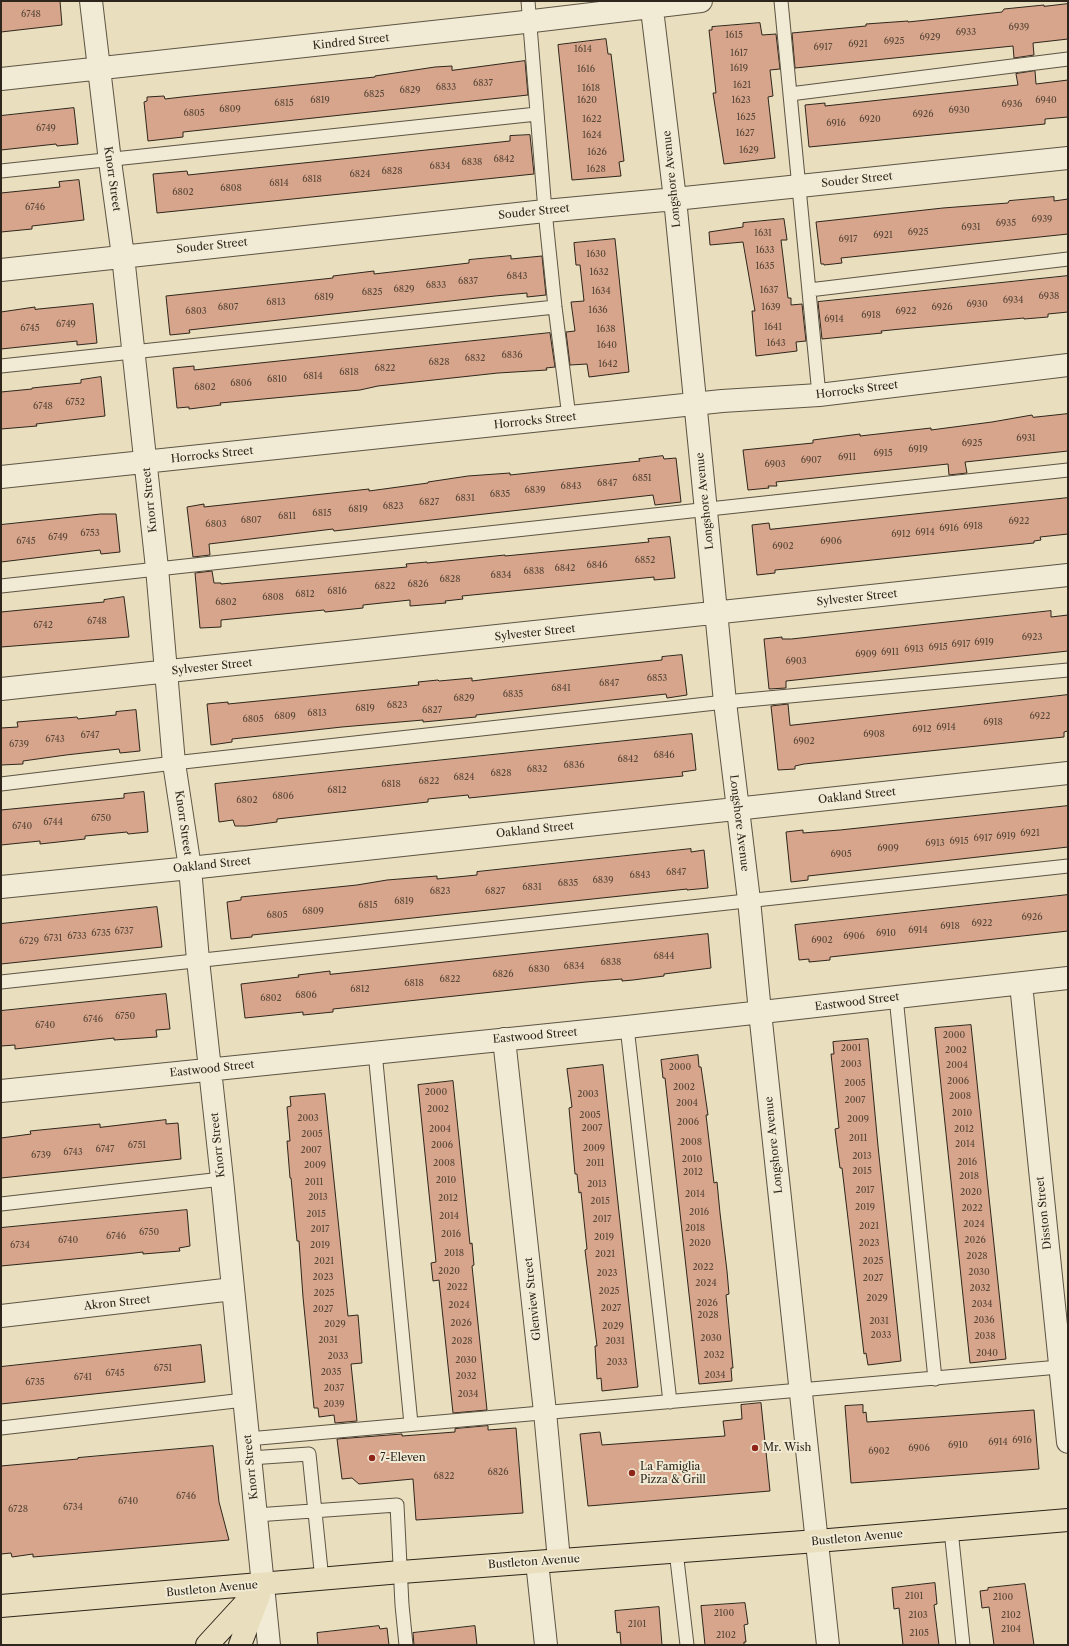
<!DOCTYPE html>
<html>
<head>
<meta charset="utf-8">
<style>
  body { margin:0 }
  #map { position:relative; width:1069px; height:1646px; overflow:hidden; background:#e9debd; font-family:"Libre Caslon Text",serif }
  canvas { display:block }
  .frame { position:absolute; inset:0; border:2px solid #2e261c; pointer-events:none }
</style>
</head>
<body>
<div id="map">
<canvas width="1069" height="1646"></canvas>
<div class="frame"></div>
</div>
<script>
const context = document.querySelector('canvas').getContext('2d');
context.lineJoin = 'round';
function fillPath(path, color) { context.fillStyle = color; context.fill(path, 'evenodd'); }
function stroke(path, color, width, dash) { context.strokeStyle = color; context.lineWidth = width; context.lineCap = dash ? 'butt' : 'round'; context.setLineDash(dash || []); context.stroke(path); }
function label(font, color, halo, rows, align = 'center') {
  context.font = font + ' "Libre Caslon Text",serif'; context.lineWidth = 4; context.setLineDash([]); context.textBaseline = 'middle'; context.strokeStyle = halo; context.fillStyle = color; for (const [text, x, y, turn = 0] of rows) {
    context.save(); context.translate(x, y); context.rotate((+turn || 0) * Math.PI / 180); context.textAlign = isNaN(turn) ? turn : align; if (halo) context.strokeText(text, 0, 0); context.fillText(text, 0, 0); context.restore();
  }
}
const building = new Path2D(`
  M1,1H60L62,25L1,32Z
  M1068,4V39L1033,43L1034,55L1014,58L1013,46L795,68L792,33L866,26V24L908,21V22L1002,12L1004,9L1044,5V6Z
  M760,23L762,35L776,34L780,69L770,70L773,96L768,97L775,158L724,164L713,93H716L709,30H712V27Z
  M606,39L608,54H611L624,161L619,162L621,176L572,180L558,45Z
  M525,61L528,95L183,132V137L148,141L144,102L147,101V97L164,96L165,99L182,97L375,77V76L435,67L452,66V70Z
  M1035,71L1036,84L1068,80V117L1045,119V124L809,147L805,105L825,103V106L1018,85L1016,74Z
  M74,108L78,144L57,146L56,144L1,150V116Z
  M530,135L534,174L157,213L153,174L187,171L188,175L361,157L510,141V136Z
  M79,180L84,220L32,226V229L1,232V193L60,187L59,182Z
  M1054,197V201L1068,199V234L841,258L842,263L824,265V264H821L816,222L943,208L1008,203L1009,201Z
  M784,219L787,240H781L788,298H791V305L802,304L806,341L796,342L797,351L756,356L752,311H755L743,242L710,245L709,232L743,227V223Z
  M615,239L629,372L589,377L587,364L570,365L566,332L575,331L571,302L584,301L580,265H576L574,243Z
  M511,256V259L542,256L546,295L527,297V293L495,296L189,330L190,333L170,335L166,296L333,278V276L374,271V274L426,268L469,263V260Z
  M1068,276V312L1048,314V317L1024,319V318L901,329L881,331L882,333L822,339L818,302Z
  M93,304L97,343L77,345V341L1,349V312L35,307V309Z
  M550,333L555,367L546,368L547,370L498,373L378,386L360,390L220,403L221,405L189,409V407L177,408L173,368L194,366V370L212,368Z
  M101,377L105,416L36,424L37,426L1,429V392L32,389V388L81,383V380Z
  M1068,414V451L965,462L967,473L949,475L948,464L776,482L777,486H768L769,488L748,490L743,450L813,443V440L860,434V436L931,428V430L992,422L1032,415L1033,417Z
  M663,456L664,459L676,458L681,502L655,505L653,495L334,531L333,529L209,544L210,555L193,557L187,507L204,504V507L369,489V491L428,483V482L468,476L510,473V475L640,461L639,459Z
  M1068,498V534L1040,537L1041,540L1034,541V543L796,568L775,570V573L757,575L752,525L769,523L770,529Z
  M101,514H116L120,552L101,554L100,550L1,562V525Z
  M670,537L675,578L654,580V577L462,596L463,599L445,601L446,603L410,606V600L363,605V608L325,612L324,610L221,620V627L200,628L195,573L212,571L214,583H221V584L407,567L406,564L427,562V563L505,555V556L619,545L649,542L648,539Z
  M124,597L129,637L1,647V612L104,602V600Z
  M1051,611V617L1068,615V651L786,681V688L769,689L764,639L782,637V639H791Z
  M682,655L687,695L667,698L666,694L476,715V717L423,722V720L342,727L232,739V742L211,745L207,704L228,702V704L419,685L418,682L438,680L439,681L472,678V681L488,679L662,660V657Z
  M1068,695V731L1064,732V737L804,764L795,766V769L778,770L771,706L788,704L790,725Z
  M136,710L140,751L120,753L119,749L66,755L23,761V764L1,765V728L18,727L17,722L77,717L78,719L116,715V712Z
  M692,734L696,770L682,772L683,776L469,798L468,795L428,799V802L277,819V822L246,826H235L233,820L219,822L215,784Z
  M144,792L148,832L128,834L127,832L85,836V839L40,844V841L1,845V810L124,798V794Z
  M1068,806V847L808,876V880L791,882L786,832L803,830V833L840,830Z
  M691,849V852L704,850L708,888L687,890V889L252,935V937L231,939L227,902L241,900V897L357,885L387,880L437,876V879L477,875V872Z
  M1068,895V931L830,957V960L809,962V959L799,960L795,925Z
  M157,907L162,947L1,964V924Z
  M708,934L711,968L664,974V976L633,980L622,981V979L586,982L333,1009V1012L303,1015V1012L245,1018L241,984L299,977L298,975L330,971V974Z
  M166,994L170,1029L156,1030L157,1037L114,1040V1038L15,1049V1045L1,1046V1011Z
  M971,1025L1006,1359L970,1363L935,1028Z
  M868,1039L878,1146L901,1361L868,1365L866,1353L864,1354L842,1168H840L837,1145L835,1129L839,1128L831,1054H834L833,1042Z
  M698,1055L699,1067H701L708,1115H706L714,1183L717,1182L720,1213L727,1271L729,1294L726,1295L733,1368H731L732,1381L699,1384L665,1078H663L661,1060Z
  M603,1065L638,1387L602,1391L601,1378L597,1379L595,1346H597L585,1250L587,1249L581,1192L579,1193L577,1174H575L569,1108L572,1107L567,1069Z
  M453,1081L470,1244L472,1243L474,1265L472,1266L487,1410L453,1413L439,1280L433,1281L431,1263L436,1262L418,1085Z
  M325,1094L348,1316L358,1315L362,1363L351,1364L357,1421L335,1423L334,1415L319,1417L318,1408H314L303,1297L299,1241H297L291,1178H290L287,1141H290L287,1107L291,1106L290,1097Z
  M166,1120V1124L178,1123L181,1159L1,1178V1138L31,1134L30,1131L100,1124V1127Z
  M187,1210L190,1246L179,1248L180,1251L143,1254V1252L126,1254L1,1266V1228Z
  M201,1345L205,1382L1,1404V1367Z
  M761,1403L770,1491L588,1506L580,1434L600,1432L602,1445L725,1436L723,1421L742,1419L741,1405Z
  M863,1405V1413L866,1412L867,1422L1034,1410L1039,1469L851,1483L845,1406Z
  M488,1426V1430L516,1428L523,1513L416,1520L413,1479L359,1484L352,1478L342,1479L337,1439L402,1434V1436L455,1432V1429Z
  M213,1446L219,1502L229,1540L33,1557V1554L12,1557L11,1553L1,1554V1466L78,1459V1458Z
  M935,1583L937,1604L934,1605L939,1645H903L899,1608L894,1609L892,1588Z
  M1025,1584L1034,1645H994L989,1607L982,1608L980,1591L988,1590V1588Z
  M745,1603L748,1624L744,1625L746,1642H744V1645H705L701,1606Z
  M659,1607L662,1645H621L620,1632L617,1633L615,1611Z
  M379,1626L380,1629L387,1628L389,1645H318L317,1633Z
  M475,1626L477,1645H414L413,1633Z`);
const service = new Path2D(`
  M528,1L545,211L555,307L569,417
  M781,1L819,395
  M790,94L1068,59
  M1,171L537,114
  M809,290L1068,259
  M1,366L555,307
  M1,586L1068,470
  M1,784L174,763L725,702L1068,670
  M1,982L1068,866
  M896,997L935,1379
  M627,1027L670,1402
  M375,1052L411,1424
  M1,1204L222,1179
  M1,1428L244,1400
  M248,1439L1059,1367
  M250,1458L309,1454L322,1580
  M256,1515L397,1505L402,1605L406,1645
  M951,1530L963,1645
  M676,1551L687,1645`);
const minor = new Path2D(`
  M91,1L110,161L123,256L157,568L174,763L190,868L198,960L222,1179L269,1645
  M651,1L675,199L725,702L749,900L760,1012L828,1645
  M1,79L516,23L701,1
  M1,270L545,211L675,199L1068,158
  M1,477L722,401L819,395L1068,365
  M1,689L1068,575
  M1,887L190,868L1068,773
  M1021,984L1068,1442
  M504,1039L545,1412L559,1560
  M1,1091L627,1027L1068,978
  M1,1316L233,1289
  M537,1562L546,1645`);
const primary = new Path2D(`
  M1,1606L401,1572L817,1541L1068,1520
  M207,1645L263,1584
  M240,1645L259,1595`);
const markers = [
  [755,1448,4,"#8f2418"],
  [372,1458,4,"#8f2418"],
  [632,1473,4,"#8f2418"]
];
const numberNames = [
  ["6748",31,14],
  ["6939",1019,27],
  ["6933",966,32],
  ["1615",734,35],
  ["6929",930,37],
  ["6925",894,41],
  ["6921",858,44],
  ["6917",823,47],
  ["1614",583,49],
  ["1617",739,53],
  ["1619",739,68],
  ["1616",586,69],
  ["6837",483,83],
  ["1621",742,85],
  ["6833",446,87],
  ["1618",591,88],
  ["6829",410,90],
  ["6825",374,94],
  ["6819",320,100],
  ["1620",587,100],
  ["1623",741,100],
  ["6940",1046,100],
  ["6815",284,103],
  ["6936",1012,104],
  ["6809",230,109],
  ["6930",959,110],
  ["6805",194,113],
  ["6926",923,114],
  ["1625",746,117],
  ["1622",592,119],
  ["6920",870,119],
  ["6916",836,123],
  ["6749",46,128],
  ["1627",745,133],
  ["1624",592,135],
  ["1629",749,150],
  ["1626",597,152],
  ["6842",504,159],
  ["6838",472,162],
  ["6834",440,166],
  ["1628",596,169],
  ["6828",392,171],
  ["6824",360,174],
  ["6818",312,179],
  ["6814",279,183],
  ["6808",231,188],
  ["6802",183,192],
  ["6746",35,207],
  ["6939",1042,219],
  ["6935",1006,223],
  ["6931",971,227],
  ["6925",918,232],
  ["1631",763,233],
  ["6921",883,235],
  ["6917",848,239],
  ["1633",765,250],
  ["1630",596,254],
  ["1635",765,266],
  ["1632",599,272],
  ["6843",517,276],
  ["6837",468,281],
  ["6833",436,285],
  ["6829",404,289],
  ["1637",769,290],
  ["1634",601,291],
  ["6825",372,292],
  ["6938",1049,296],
  ["6819",324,297],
  ["6934",1013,300],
  ["6813",276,302],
  ["6930",977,304],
  ["6807",228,307],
  ["1639",771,307],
  ["6926",942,307],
  ["1636",598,310],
  ["6803",196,311],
  ["6922",906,311],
  ["6918",871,315],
  ["6914",834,319],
  ["6749",66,324],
  ["1641",773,327],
  ["6745",30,328],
  ["1638",606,329],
  ["1643",776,343],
  ["1640",607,345],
  ["6836",512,355],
  ["6832",475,358],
  ["6828",439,362],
  ["1642",608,364],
  ["6822",385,368],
  ["6818",349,372],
  ["6814",313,376],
  ["6810",277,379],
  ["6806",241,383],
  ["6802",205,387],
  ["6752",75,402],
  ["6748",43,406],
  ["6931",1026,438],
  ["6925",972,443],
  ["6919",918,449],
  ["6915",883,453],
  ["6911",847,457],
  ["6907",811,460],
  ["6903",775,464],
  ["6851",642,478],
  ["6847",607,483],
  ["6843",571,486],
  ["6839",535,490],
  ["6835",500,494],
  ["6831",465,498],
  ["6827",429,502],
  ["6823",393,506],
  ["6819",358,509],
  ["6815",322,513],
  ["6811",287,516],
  ["6807",251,520],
  ["6922",1019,521],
  ["6803",216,524],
  ["6918",973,526],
  ["6916",949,528],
  ["6914",925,532],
  ["6753",90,533],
  ["6912",901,534],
  ["6749",58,537],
  ["6745",26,541],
  ["6906",831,541],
  ["6902",783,546],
  ["6852",645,560],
  ["6846",597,565],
  ["6842",565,568],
  ["6838",534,571],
  ["6834",501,575],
  ["6828",450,579],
  ["6826",418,584],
  ["6822",385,586],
  ["6816",337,591],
  ["6812",305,594],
  ["6808",273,597],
  ["6802",226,602],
  ["6748",97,621],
  ["6742",43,625],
  ["6923",1032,637],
  ["6919",984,642],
  ["6917",961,644],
  ["6915",938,647],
  ["6913",914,649],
  ["6911",890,652],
  ["6909",866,654],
  ["6903",796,661],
  ["6853",657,678],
  ["6847",609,683],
  ["6841",561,688],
  ["6835",513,694],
  ["6829",464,698],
  ["6823",397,705],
  ["6819",365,708],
  ["6827",432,710],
  ["6813",317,713],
  ["6809",285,716],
  ["6922",1040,716],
  ["6805",253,719],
  ["6918",993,722],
  ["6914",946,727],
  ["6912",922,729],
  ["6908",874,734],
  ["6747",90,735],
  ["6743",55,739],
  ["6902",804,741],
  ["6739",19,744],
  ["6846",664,755],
  ["6842",628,759],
  ["6836",574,765],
  ["6832",537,769],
  ["6828",501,773],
  ["6824",464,777],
  ["6822",429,781],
  ["6818",391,784],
  ["6812",337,790],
  ["6806",283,796],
  ["6802",247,800],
  ["6750",101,818],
  ["6744",53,822],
  ["6740",22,826],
  ["6921",1030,833],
  ["6919",1006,836],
  ["6917",983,838],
  ["6915",959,841],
  ["6913",935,843],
  ["6909",888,848],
  ["6905",841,854],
  ["6847",676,872],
  ["6843",640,875],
  ["6839",603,880],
  ["6835",568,883],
  ["6831",532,887],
  ["6823",440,891],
  ["6827",495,891],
  ["6819",404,901],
  ["6815",368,905],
  ["6809",313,911],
  ["6805",277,915],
  ["6926",1032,917],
  ["6922",982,923],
  ["6918",950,926],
  ["6914",918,930],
  ["6737",124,931],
  ["6735",101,933],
  ["6910",886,933],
  ["6733",77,936],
  ["6906",854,936],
  ["6731",53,938],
  ["6902",822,940],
  ["6729",29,941],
  ["6844",664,956],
  ["6838",611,962],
  ["6834",574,966],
  ["6830",539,969],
  ["6826",503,974],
  ["6822",450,979],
  ["6818",414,983],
  ["6812",360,989],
  ["6806",306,995],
  ["6802",271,998],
  ["6750",125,1016],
  ["6746",93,1019],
  ["6740",45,1025],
  ["2000",954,1035],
  ["2001",851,1048],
  ["2002",956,1050],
  ["2003",851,1064],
  ["2004",957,1065],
  ["2000",680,1067],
  ["2006",958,1081],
  ["2005",855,1083],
  ["2002",684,1087],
  ["2000",436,1092],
  ["2003",588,1094],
  ["2008",960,1096],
  ["2007",855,1100],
  ["2004",687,1103],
  ["2002",438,1109],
  ["2010",962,1113],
  ["2005",590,1115],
  ["2003",308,1118],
  ["2009",858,1119],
  ["2006",688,1122],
  ["2007",592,1128],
  ["2004",440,1129],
  ["2012",964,1129],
  ["2005",312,1134],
  ["2011",858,1138],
  ["2008",691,1142],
  ["2014",965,1144],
  ["6751",137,1145],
  ["2006",442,1145],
  ["2009",594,1148],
  ["6747",105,1149],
  ["2007",311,1150],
  ["6743",73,1152],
  ["6739",41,1155],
  ["2013",862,1156],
  ["2010",692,1159],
  ["2016",967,1162],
  ["2008",444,1163],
  ["2011",595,1163],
  ["2009",315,1165],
  ["2015",862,1171],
  ["2012",693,1172],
  ["2018",969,1176],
  ["2010",446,1180],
  ["2011",314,1182],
  ["2013",597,1184],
  ["2017",865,1190],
  ["2020",971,1192],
  ["2014",695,1194],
  ["2013",318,1197],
  ["2012",448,1198],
  ["2015",600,1201],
  ["2019",865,1207],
  ["2022",972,1208],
  ["2016",699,1212],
  ["2015",316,1214],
  ["2014",449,1216],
  ["2017",602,1219],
  ["2024",974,1224],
  ["2021",869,1226],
  ["2018",695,1228],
  ["2017",320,1229],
  ["6750",149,1232],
  ["2016",451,1234],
  ["6746",116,1236],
  ["2019",604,1237],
  ["6740",68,1240],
  ["2026",975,1240],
  ["2020",700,1243],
  ["2023",869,1243],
  ["6734",20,1245],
  ["2019",320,1245],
  ["2018",454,1253],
  ["2021",605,1254],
  ["2028",977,1256],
  ["2021",324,1261],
  ["2025",873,1261],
  ["2022",703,1267],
  ["2020",449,1271],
  ["2030",979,1272],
  ["2023",607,1273],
  ["2023",323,1277],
  ["2027",873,1278],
  ["2024",706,1283],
  ["2022",457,1287],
  ["2032",980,1288],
  ["2025",609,1291],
  ["2025",324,1293],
  ["2029",877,1298],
  ["2026",707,1303],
  ["2034",982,1304],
  ["2024",459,1305],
  ["2027",611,1308],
  ["2027",323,1309],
  ["2028",708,1315],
  ["2036",984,1320],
  ["2031",879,1321],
  ["2026",461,1323],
  ["2029",335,1324],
  ["2029",613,1326],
  ["2033",881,1335],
  ["2038",985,1336],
  ["2030",711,1338],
  ["2031",328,1340],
  ["2028",462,1341],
  ["2031",615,1341],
  ["2040",987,1353],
  ["2032",714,1355],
  ["2033",338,1356],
  ["2030",466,1360],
  ["2033",617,1362],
  ["6751",163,1368],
  ["2035",331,1372],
  ["6745",115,1373],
  ["2034",715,1375],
  ["2032",466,1376],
  ["6741",83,1377],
  ["6735",35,1382],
  ["2037",334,1388],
  ["2034",468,1394],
  ["2039",334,1404],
  ["6916",1022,1440],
  ["6914",998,1442],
  ["6910",958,1445],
  ["6906",919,1448],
  ["6902",879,1451],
  ["6826",498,1472],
  ["6822",444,1476],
  ["6746",186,1496],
  ["6740",128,1501],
  ["6734",73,1507],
  ["6728",18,1509],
  ["2101",914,1596],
  ["2100",1003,1597],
  ["2100",724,1613],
  ["2103",918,1615],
  ["2102",1011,1615],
  ["2101",637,1624],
  ["2104",1011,1629],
  ["2105",919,1633],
  ["2102",726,1635]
];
const streetNames = [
  ["Kindred Street",351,42,-6],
  ["Knorr Street",112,179,82],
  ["Longshore Avenue",672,179,-96],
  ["Souder Street",857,180,-6],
  ["Souder Street",534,212,-6],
  ["Souder Street",212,246,-6],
  ["Horrocks Street",857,390,-7],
  ["Horrocks Street",535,421,-6],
  ["Horrocks Street",212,455,-6],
  ["Knorr Street",150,500,-96],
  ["Longshore Avenue",705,501,-96],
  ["Sylvester Street",857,598,-6],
  ["Sylvester Street",535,633,-6],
  ["Sylvester Street",212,667,-6],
  ["Oakland Street",857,796,-6],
  ["Knorr Street",183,823,82],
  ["Longshore Avenue",739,823,83],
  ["Oakland Street",535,830,-6],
  ["Oakland Street",212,865,-6],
  ["Eastwood Street",857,1002,-7],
  ["Eastwood Street",535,1036,-5],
  ["Eastwood Street",212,1069,-6],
  ["Knorr Street",218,1145,-96],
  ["Longshore Avenue",774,1145,-96],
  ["Disston Street",1044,1213,-96],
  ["Glenview Street",533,1299,-96],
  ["Akron Street",117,1303,-6],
  ["Knorr Street",251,1467,-96],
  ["Bustleton Avenue",857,1538,-5],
  ["Bustleton Avenue",534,1562,-4],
  ["Bustleton Avenue",212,1589,-5]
];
const poiNames = [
  ["Mr. Wish",763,1448],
  ["7-Eleven",380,1458],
  ["La Famiglia",640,1467],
  ["Pizza & Grill",640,1480]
];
fillPath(building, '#d7a58b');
stroke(building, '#2e261c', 1);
stroke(service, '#5d5444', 15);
stroke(minor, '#5d5444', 24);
stroke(primary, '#2e261c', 24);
stroke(service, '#f1ead4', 13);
stroke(minor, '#f1ead4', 22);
stroke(primary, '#e9debd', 22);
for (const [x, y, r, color] of markers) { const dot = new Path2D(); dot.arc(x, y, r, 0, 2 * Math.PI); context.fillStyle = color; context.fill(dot); stroke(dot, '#f1ead4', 1.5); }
label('9px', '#584638', null, numberNames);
label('11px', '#2e261c', '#f1ead4', streetNames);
label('11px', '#2e261c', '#f1ead4', poiNames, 'left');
</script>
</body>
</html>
